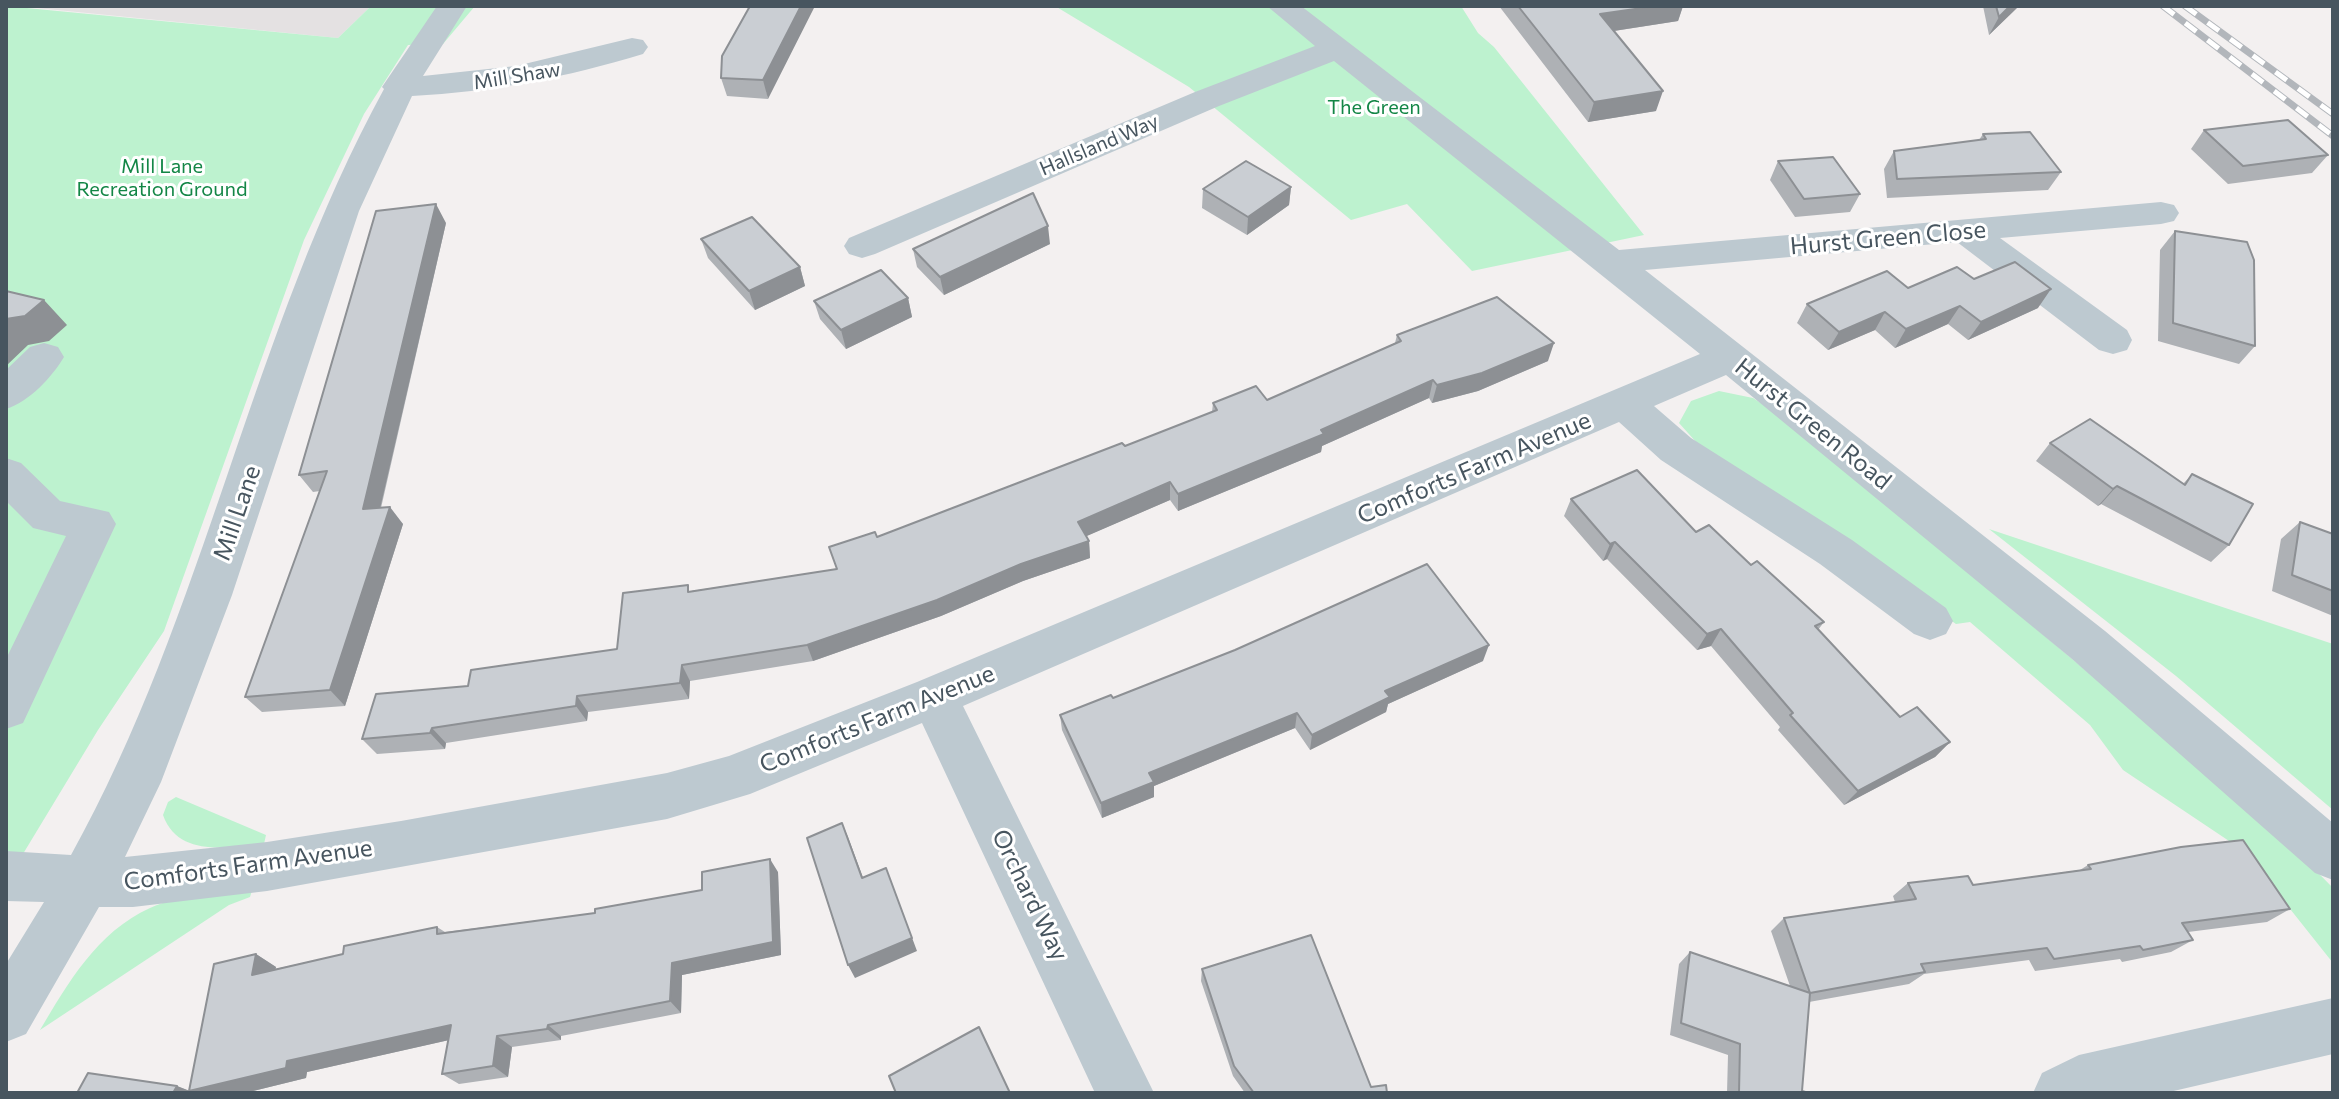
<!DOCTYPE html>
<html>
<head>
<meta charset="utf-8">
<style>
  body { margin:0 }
  #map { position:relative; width:2339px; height:1099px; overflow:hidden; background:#f3f0f0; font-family:Commissioner,sans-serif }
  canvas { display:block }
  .frame { position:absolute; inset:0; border:8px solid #47555f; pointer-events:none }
</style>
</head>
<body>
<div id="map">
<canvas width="2339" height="1099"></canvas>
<div class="frame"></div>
</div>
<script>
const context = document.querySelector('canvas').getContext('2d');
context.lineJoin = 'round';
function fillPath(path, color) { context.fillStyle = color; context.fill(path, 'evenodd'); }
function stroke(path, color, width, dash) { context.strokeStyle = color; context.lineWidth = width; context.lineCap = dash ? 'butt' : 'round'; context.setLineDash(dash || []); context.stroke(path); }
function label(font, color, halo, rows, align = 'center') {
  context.font = font + ' Commissioner,sans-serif'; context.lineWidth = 6; context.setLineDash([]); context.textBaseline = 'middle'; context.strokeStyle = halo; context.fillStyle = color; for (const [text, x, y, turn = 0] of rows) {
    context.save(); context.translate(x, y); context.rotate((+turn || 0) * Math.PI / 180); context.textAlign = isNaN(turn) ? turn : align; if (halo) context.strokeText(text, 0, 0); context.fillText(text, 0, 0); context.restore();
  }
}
const education = new Path2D(`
  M17,6H371L338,38Z`);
const green = new Path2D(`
  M6,6L338,38L371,6H475L443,44L408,45L364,114L304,240L164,631L98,730L6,882Z
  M1055,6H1461L1478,33L1494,47L1644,235L1472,271L1407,204L1351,220L1189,87Z
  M1719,391L1753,398L1787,420L2275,829L2333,888V963L2244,851L2123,770L2090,725L1970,622L1956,624L1697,443L1679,423L1691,401Z
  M1989,529L2333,644V810L2176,676Z
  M176,797L266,835L264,844C229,847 178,858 163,815L168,802Z
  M253,887L250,897L229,905L40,1030C68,983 97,932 150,908C181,894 219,892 253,887Z`);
const minor = new Path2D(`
  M437,6H467L423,76L516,66L632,38L643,40L648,47L643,54C567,77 492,92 412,96L359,211L232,595L161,782L125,857L267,842L401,821L667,773L729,756L917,682L1700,354L1334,61L1219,106L875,254L862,258L849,254L844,246L849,238L1195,92L1315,46L1267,6H1301L1619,250L2161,202L2174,205L2179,213L2174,221L2161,224L2000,238L2127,330L2132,340L2127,350L2113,354L2099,350L1957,242L1645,270L2105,631L2333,823V880L2315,873L2072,659L1726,375L1654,406L1691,438L1852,540L1946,608L1953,621L1946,634L1930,640L1914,634L1820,564L1661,460L1619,422L963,706L1154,1093H1095L922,723L750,794L667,819L267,891L133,907H99L26,1034L6,1042V964L44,902L6,901V851L71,855C206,613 251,332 384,89L382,87Z
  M44,343L58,347L64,357C52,377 29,402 6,409V370L30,347Z
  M6,458L21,463L60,501L109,512L116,524L23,723L6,729V659L66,536L33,528L6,501Z
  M2333,998V1054L2165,1093H2033L2042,1073L2079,1055Z`);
const rail = new Path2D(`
  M2163,6L2333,136
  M2185,6L2333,114`);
const wall = new Path2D(`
  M750,6L768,99L727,96L721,78Z
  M1499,6H1683L1678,21L1614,31L1656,111L1588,122Z
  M1983,6H2019L1989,35Z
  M2204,130L2328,155L2312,173L2228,184L2191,149Z
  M1983,134L2061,172L2048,190L1887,198L1884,169L1894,151L1979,140Z
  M1778,161L1860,194L1850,212L1795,217L1770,180Z
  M1291,187L1289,205L1247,235L1202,208L1203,189Z
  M446,223L381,508L403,524L345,706L262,712L245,697L320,491L313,492L299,475Z
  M2175,231L2255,346L2239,364L2158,341L2160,250Z
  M701,239L800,267L805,286L755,310L708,258Z
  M1050,244L944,295L917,267L913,249Z
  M1974,279L2038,308L1968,340L1948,324L1895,348L1875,330L1828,350L1797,323L1807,304Z
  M908,298L912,317L846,349L820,319L814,301Z
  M1397,335L1548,361L1478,391L1432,403L1429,398L1322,446L1321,452L1178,511L1170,500L1086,536L1089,541L1090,558L1023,581L941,616L813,661L690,681L689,699L588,712L587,721L446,743L445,749L377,754L362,739L468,686L617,649L691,591L837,569L877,537L1125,446L1212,412L1213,403L1267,400L1395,343Z
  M2050,443L2183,484L2192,474L2229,545L2211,562L2101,504L2098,506L2036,461Z
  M1571,499L1696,532L1751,565L1824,622L1818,630L1900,717L1950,742L1935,757L1844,805L1778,730L1780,727L1711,646L1697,650L1607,559L1603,561L1564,516Z
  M2300,522L2333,534V616L2272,591L2281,539Z
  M1483,661L1388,704L1386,712L1310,750L1295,728L1154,786V797L1102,818L1062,730L1060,715L1113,698Z
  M2088,865L2290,909L2267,922L2188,932L2193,940L2171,952L2122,962L2120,959L2035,971L2029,960L1924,974L1909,984L1809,1002L1802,1091L1809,1093H1727L1728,1055L1670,1035L1679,964L1690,952L1790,986L1771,931L1784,918L1895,902L1893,896L1908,883L1973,885L2080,870Z
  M778,872L781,955L682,975L681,1013L561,1036V1040L512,1047L508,1077L459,1084L442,1074L449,1040L307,1072L306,1078L245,1093H77L177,1086L189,1091L256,954L276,967L275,969L343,954L437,927L445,932L595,913L702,890Z
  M1202,969L1371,1087L1387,1093H1245L1233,1076L1201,981Z`);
const shadedWall = new Path2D(`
  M801,6H815L768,99L763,80Z
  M1656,6H1683L1678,21L1594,34L1600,14Z
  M2010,6H2019L1989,35L1999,17Z
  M1663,91L1656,111L1588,122L1594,102Z
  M1291,187L1289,205L1247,235L1248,217Z
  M436,204L446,223L376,526L363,509Z
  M1048,226L1050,244L944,295L940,277Z
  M800,267L805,286L755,310L749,291Z
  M2051,289L2038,308L1968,340L1981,322Z
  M908,298L912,317L846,349L841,330Z
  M44,300L67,325L49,341L28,345L6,366V319Z
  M1960,306L1948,324L1895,348L1906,329Z
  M1885,312L1875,330L1828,350L1839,332Z
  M1554,343L1548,361L1478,391L1432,403L1437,385Z
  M1433,380L1429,398L1322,446L1321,452L1178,511V494Z
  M1170,482V500L1080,539L1078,522Z
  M2117,486L2101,504L2098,506L2113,489Z
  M390,507L403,524L345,706L330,690Z
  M1089,541L1090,558L1023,581L941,616L813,661L807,645L1021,564Z
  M1615,542L1607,559L1603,561L1610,544Z
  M1721,629L1711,646L1697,650L1707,634Z
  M1489,645L1483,661L1388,704L1386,712L1310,750L1312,735L1385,691Z
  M682,665L690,681L689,699L680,683Z
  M577,696L588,712L587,721L576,706Z
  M1297,713L1295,728L1154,786V797L1102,818L1101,803L1149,773Z
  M432,728L446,743L445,749L430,733Z
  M1950,742L1935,757L1844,805L1858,791Z
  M842,823L848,837L868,891L862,878Z
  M770,859L778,872L781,955L682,975L681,1013L670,1001L672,963Z
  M886,868L917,951L855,978L848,965Z
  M256,954L276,967L272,986L252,975Z
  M451,1025L467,1036L307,1072L306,1078L245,1093H173L177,1086L190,1091L287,1061Z
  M548,1025L561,1036V1040L547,1029Z
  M497,1036L512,1047L508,1077L493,1066Z`);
const building = new Path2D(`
  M750,6H801L763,80L721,78L722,56Z
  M1518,6H1656L1600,14L1663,91L1594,102Z
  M1996,6H2010L1999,17Z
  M2288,120L2328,155L2243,166L2204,130Z
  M2030,132L2061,172L1897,179L1894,151L1986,139L1983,134Z
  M1833,157L1860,194L1804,199L1778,161Z
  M1246,161L1291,187L1248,217L1203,189Z
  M1033,193L1048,226L940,277L913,249Z
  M436,204L363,509L390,507L330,690L245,697L327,471L299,475L376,211Z
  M752,217L800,267L749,291L701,239Z
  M2175,231L2247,242L2254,260L2255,346L2173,323Z
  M2015,262L2051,289L1981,322L1960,306L1906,329L1885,312L1839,332L1807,304L1887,271L1908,288L1957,267L1974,279Z
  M881,270L908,298L841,330L814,301Z
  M6,291L44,300L25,316L6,319Z
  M1497,297L1554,343L1482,373L1437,385L1433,380L1321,430L1324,434L1178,494L1170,482L1078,522L1089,541L1021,564L937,600L807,645L682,665L680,683L577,696L576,706L432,728L430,733L362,739L376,694L468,686L471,670L617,649L623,593L688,585V592L837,569L829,547L875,532L877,537L1122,443L1125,446L1217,410L1213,403L1256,386L1267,400L1401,341L1397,335Z
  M2090,419L2185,485L2192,474L2253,504L2229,545L2117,486L2113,489L2050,443Z
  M1637,470L1696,532L1709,525L1751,565L1757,561L1824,622L1815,626L1900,717L1917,707L1950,742L1858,791L1790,715L1793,713L1721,629L1707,634L1615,542L1610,544L1571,499Z
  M2300,522L2333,534V591L2292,575Z
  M1427,564L1489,645L1385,691L1390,697L1312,735L1297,713L1149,773L1154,782L1101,803L1060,715L1111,695L1113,698L1235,650Z
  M842,823L862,878L886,868L912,938L848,965L807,838Z
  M2243,840L2290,909L2182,923L2193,940L2143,950L2140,946L2054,959L2047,948L1921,964L1925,972L1810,993L1784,918L1916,899L1908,883L1968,876L1973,885L2091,869L2088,865L2181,847Z
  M770,859L773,942L672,963L670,1001L548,1025L547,1029L497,1036L493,1066L442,1074L451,1025L287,1061L286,1068L189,1091L214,964L256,954L252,975L343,954L344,946L437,927V934L595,913V909L702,890V872Z
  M1311,935L1371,1087L1386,1085L1387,1093H1254L1234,1066L1202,969Z
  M1690,952L1810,993L1802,1091L1809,1093H1739L1740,1044L1681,1023Z
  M979,1027L1010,1093H896L889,1076Z
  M88,1073L177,1086L173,1093H77Z`);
const farStreetnames = [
  ["Mill Shaw",517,76,-9],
  ["Hallsland Way",1099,145,-23]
];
const farParknames = [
  ["The Green",1374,107],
  ["Mill Lane",162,166],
  ["Recreation Ground",162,189]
];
const streetNames = [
  ["Hurst Green Close",1888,238,-5],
  ["Hurst Green Road",1813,424,39],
  ["Comforts Farm Avenue",1474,468,-23],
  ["Mill Lane",237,513,-71],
  ["Comforts Farm Avenue",877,719,-22],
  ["Comforts Farm Avenue",248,865,-8],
  ["Orchard Way",1030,895,64]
];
fillPath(education, '#e4e1e2');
fillPath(green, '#bdf2cf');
fillPath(minor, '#bdc9d0');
stroke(rail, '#b2b6bb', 7);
stroke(rail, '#fff', 5, [14]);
fillPath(wall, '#aeb1b5');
fillPath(shadedWall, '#8d9094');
fillPath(building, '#caced3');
stroke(building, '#8d9094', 2);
label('20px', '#47555f', '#fff', farStreetnames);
label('20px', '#138646', '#fff', farParknames);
label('24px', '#47555f', '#fff', streetNames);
</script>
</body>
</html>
